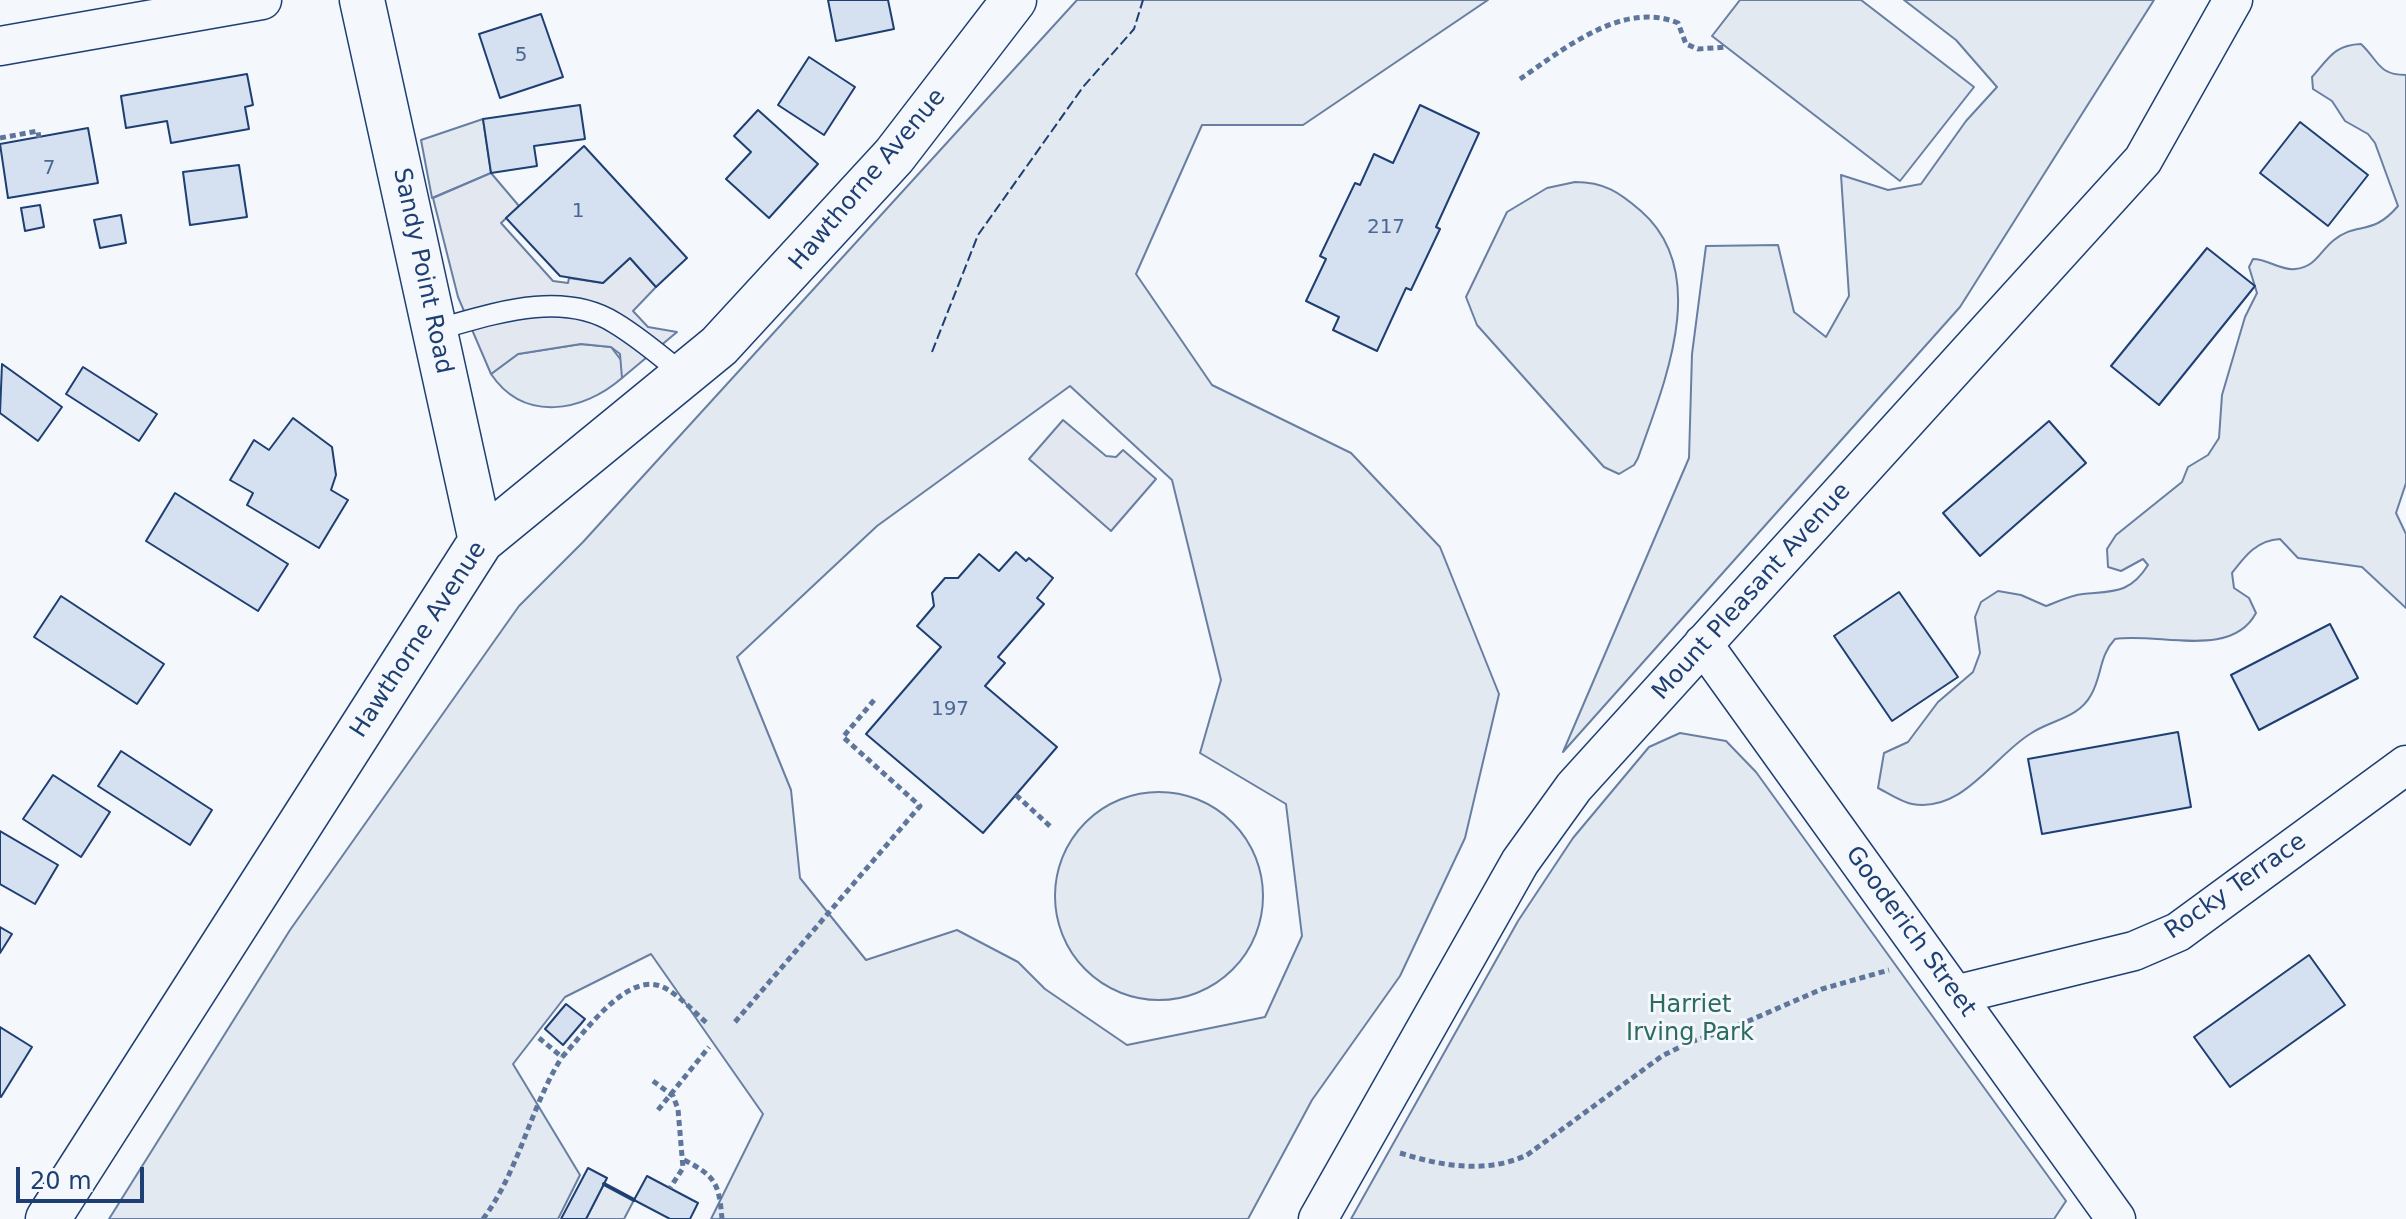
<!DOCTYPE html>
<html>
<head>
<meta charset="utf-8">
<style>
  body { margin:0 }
  #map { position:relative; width:2406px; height:1219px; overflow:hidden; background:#f4f7fb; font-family:"DejaVu Sans",sans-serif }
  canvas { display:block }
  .scale { position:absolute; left:16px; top:1167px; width:128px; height:36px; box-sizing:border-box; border:4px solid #1d3f73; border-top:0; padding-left:10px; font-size:24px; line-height:28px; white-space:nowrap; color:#1d3f73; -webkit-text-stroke:6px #f4f7fb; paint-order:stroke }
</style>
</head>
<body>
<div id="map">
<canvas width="2406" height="1219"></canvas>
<div class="scale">20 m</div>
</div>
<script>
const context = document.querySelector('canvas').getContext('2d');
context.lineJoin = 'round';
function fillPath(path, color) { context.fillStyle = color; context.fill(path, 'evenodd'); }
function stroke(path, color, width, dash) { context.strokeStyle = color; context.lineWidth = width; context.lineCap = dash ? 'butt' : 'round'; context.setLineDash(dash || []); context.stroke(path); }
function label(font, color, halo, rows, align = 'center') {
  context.font = font + ' "DejaVu Sans",sans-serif'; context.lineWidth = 6; context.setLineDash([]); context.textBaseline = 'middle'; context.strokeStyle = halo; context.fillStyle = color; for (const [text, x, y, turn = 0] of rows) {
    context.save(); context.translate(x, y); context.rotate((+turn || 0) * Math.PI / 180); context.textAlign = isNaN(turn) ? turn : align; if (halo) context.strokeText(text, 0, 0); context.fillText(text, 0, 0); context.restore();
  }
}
const green = new Path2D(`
  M1077,0H1488L1303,125H1202L1136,274L1212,385L1351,453L1440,547L1499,694L1465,838L1400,976L1312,1100L1248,1219H711L763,1114L651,954L565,997L513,1064L580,1175L558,1219H109L290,930L519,606L583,542ZM1070,386L1172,480L1221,680L1200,753L1286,804L1302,936L1265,1017L1127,1045L1045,989L1018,962L957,930L866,960L800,878L791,790L737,657L877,526Z
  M1740,0H1861L1974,87L1900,181L1712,36Z
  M1904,0H2154L1960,307L1563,752L1689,458L1692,354L1706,246L1778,245L1794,312L1826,337L1849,296L1841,175L1888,190L1921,184L1966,121L1997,87L1956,40Z
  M2361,44C2379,61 2378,75 2406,75V483L2396,513L2406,534V608L2362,567L2298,558L2280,539C2257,540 2245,556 2232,573L2234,588L2249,598L2256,613C2231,660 2158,632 2115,639C2099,656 2102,676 2091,695C2078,719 2050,720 2030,734C1993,757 1963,813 1912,804C1901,802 1888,793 1878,788L1884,753L1908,742L1938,702L1973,672L1980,653L1975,617L1981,602L1998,591L2021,595L2046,606C2057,602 2071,595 2083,594C2113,591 2130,594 2148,565L2143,559L2121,571L2108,567L2107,549L2116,535L2182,482L2188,467L2208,455L2219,438L2222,395L2245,317L2257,293L2249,267L2253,259C2268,259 2281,271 2295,269C2316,267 2319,252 2334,240C2357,221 2372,237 2398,206L2375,143L2368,134L2345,121L2332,101L2313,89L2312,77C2329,58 2334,45 2361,44Z
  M483,119L491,173L432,198L421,140Z
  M1575,182C1604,182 1619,192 1641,211C1712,273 1664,384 1638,458L1634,465L1619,474L1604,467L1477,325L1466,297L1507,212L1547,188Z
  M581,344L611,347L624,364L622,378C583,412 524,423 491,374L518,354Z
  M1680,733L1726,741L1756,772L2066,1201L2054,1219H1351L1518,921L1573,838L1649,747Z
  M1055 896a104 104 0 1 1 208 0a104 104 0 1 1-208 0Z
  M604,1184L634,1200L624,1219H586Z`);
const parking = new Path2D(`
  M491,173L519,206L501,223L553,281L568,283L569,278L603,283L630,258L656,287L633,311L648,327L677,332L622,378L620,354L611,347L581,344L518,354L491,374L458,297L433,198Z
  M1063,420L1106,456L1116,457L1123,450L1156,479L1111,531L1029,459Z`);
const building = new Path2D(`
  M828,0H888L894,29L836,41Z
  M541,14L563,77L500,98L479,34Z
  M809,57L855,87L824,135L778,105Z
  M247,74L253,105L245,107L249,129L171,143L167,121L126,128L121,96Z
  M580,105L585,139L534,146L537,166L491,173L483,119Z
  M1420,105L1479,133L1436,227L1440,229L1411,290L1406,288L1377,351L1333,330L1339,317L1306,301L1326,259L1320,256L1355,183L1360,185L1374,154L1393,163Z
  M758,110L818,164L769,218L726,179L751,152L734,136Z
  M2300,122L2368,175L2328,226L2260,173Z
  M88,128L98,183L8,198L0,144Z
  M584,146L687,258L656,287L630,258L603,283L560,276L506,218Z
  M239,165L247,217L190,225L183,172Z
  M40,205L44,227L25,231L21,208Z
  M121,215L126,243L100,248L94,220Z
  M2207,248L2255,286L2159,405L2111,366Z
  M2,364L62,407L38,441L0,413Z
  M83,367L157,414L139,441L66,394Z
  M293,418L332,447L336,475L331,490L348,500L319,548L247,505L253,493L230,480L254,440L269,450Z
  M2049,421L2086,463L1980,556L1943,513Z
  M175,493L288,564L258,611L146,541Z
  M1016,552L1026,561L1029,558L1053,578L1037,598L1044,604L998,657L1005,663L985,686L1057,747L983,833L866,734L941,647L917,626L934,606L932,593L945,578H958L979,554L999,571Z
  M1899,592L1958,677L1892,721L1834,636Z
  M61,596L164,664L137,704L34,637Z
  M2330,624L2358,678L2259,730L2231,675Z
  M2178,732L2191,807L2042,834L2028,759Z
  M121,751L212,810L190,845L98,786Z
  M53,775L110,812L81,857L23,819Z
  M0,831L58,865L35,904L0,884Z
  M0,927L12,934L0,953Z
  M2309,955L2345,1005L2230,1087L2194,1037Z
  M566,1004L585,1019L563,1045L545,1029Z
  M0,1027L32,1047L1,1097L0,1096Z
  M588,1168L607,1178L586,1219H561Z
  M647,1176L698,1203L690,1219H670L634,1200Z`);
const path = new Path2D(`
  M1520,79C1564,49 1623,0 1678,23L1686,44L1698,49L1727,47
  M0,138L38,131L39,138
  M1016,795L1052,828
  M735,1022L920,806L843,737L875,699
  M539,1038L562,1057C584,1034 628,968 665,988C681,997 695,1013 709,1025
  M653,1081L673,1096L678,1109L683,1168L670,1188
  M658,1110L709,1047
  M1400,1153C1442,1166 1486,1174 1527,1155L1662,1056L1690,1042L1730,1029L1822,989L1889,970
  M684,1160C716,1176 719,1184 722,1219
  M483,1219C519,1171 530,1108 562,1057`);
const lane = new Path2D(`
  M435,330C490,315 561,289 615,323C640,338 662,357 684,375`);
const street = new Path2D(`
  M0,46L262,0
  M1703,644L2116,1219
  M1955,995L2134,951L2178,932L2406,765
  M1318,1219L1520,862L1574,787L2143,160L2233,0`);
const secondary = new Path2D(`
  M362,0L481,541
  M48,1219L481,541L719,346L894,156L1014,0`);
const fence = new Path2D(`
  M932,352L978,235L1083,87L1134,29L1143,0`);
const wall = new Path2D(`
  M604,1184L634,1200`);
const numberNames = [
  ["5",521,56],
  ["7",49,169],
  ["1",578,212],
  ["217",1386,228],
  ["197",950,710]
];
const streetNames = [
  ["Hawthorne Avenue",868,180,-50],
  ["Sandy Point Road",422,271,78],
  ["Mount Pleasant Avenue",1752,592,-48],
  ["Hawthorne Avenue",419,640,-57],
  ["Rocky Terrace",2236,887,-35],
  ["Gooderich Street",1910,932,54]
];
const parkNames = [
  ["Harriet",1690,1006],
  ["Irving Park",1690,1034]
];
fillPath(green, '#e3e9f0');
stroke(green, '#687fa3', 2);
fillPath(parking, '#e3e8f0');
stroke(parking, '#687fa3', 2);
fillPath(building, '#d5e0f0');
stroke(building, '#1d3f73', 2);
stroke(lane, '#1d3f73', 23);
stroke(street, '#1d3f73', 41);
stroke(secondary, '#1d3f73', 47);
stroke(path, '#5e769c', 5, [6, 4]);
stroke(lane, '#f4f7fb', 20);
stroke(street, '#f4f7fb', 38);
stroke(secondary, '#f4f7fb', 44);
stroke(fence, '#1d3f73', 2, [10, 4]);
stroke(wall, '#1d3f73', 4);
label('20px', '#4b6792', null, numberNames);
label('24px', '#1d3f73', '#f4f7fb', streetNames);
label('24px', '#2c6c60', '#f4f7fb', parkNames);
</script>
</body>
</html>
